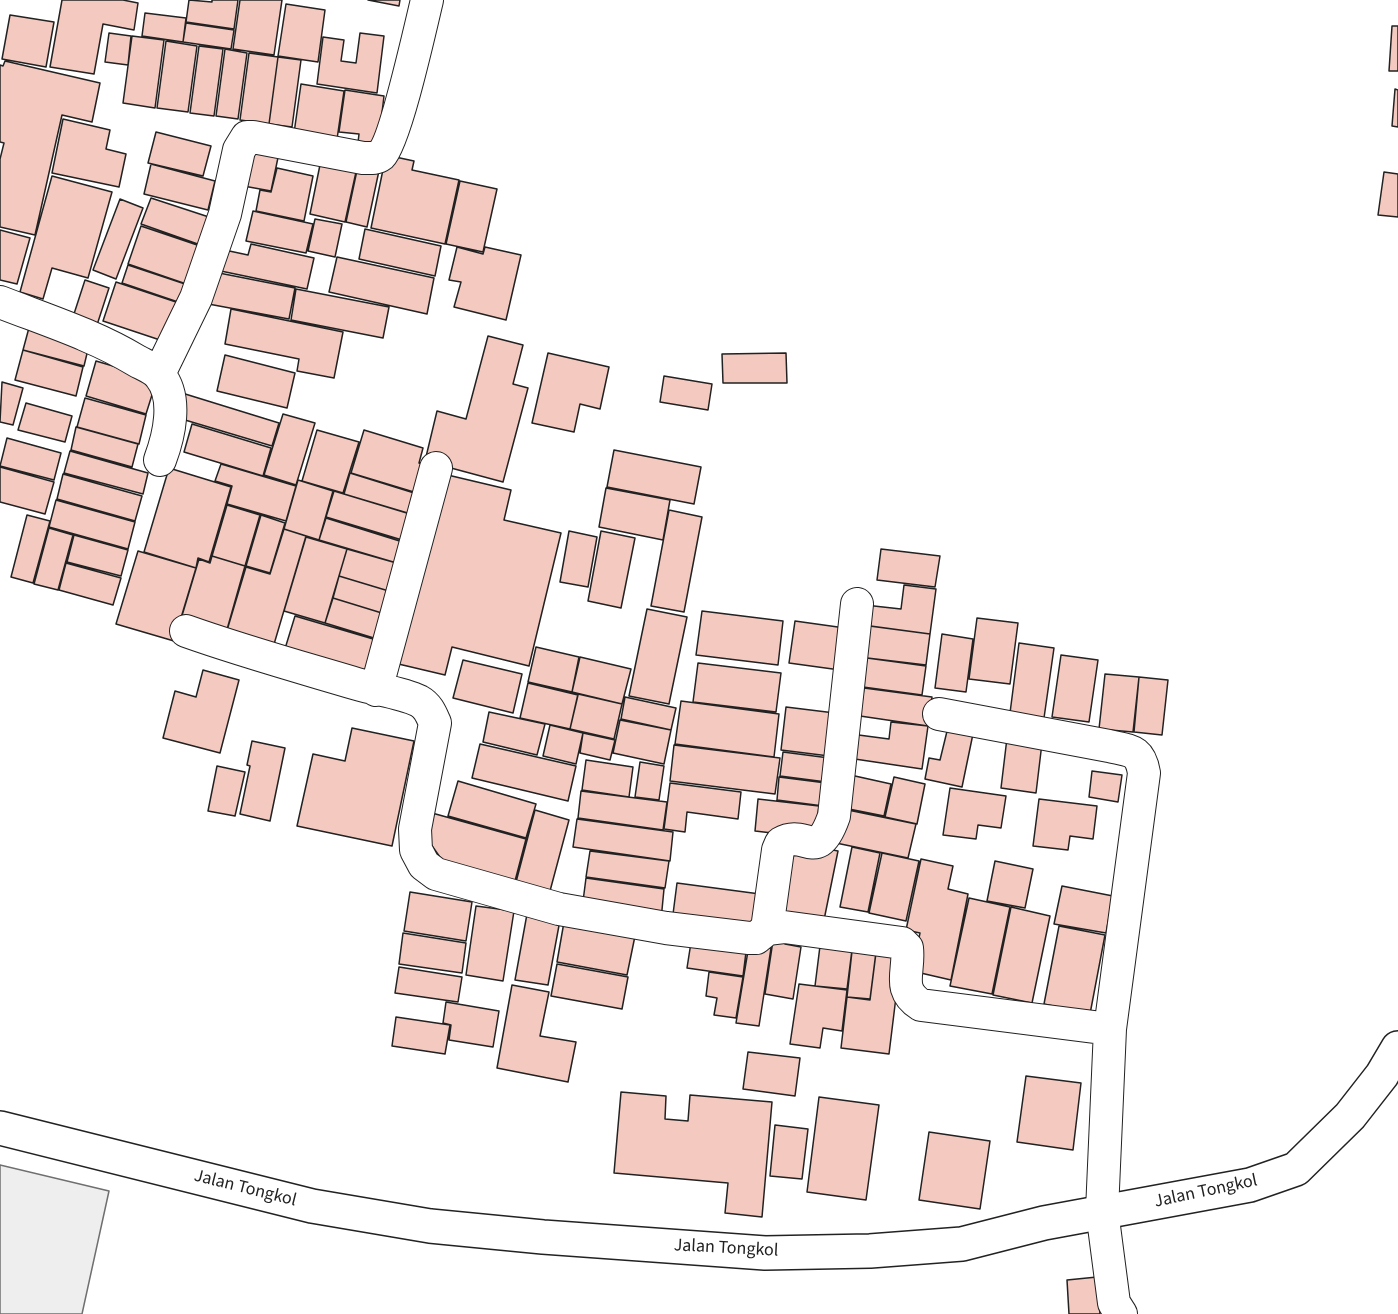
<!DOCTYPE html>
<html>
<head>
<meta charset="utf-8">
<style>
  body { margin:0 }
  canvas { display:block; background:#fff }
</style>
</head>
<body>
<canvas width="1398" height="1314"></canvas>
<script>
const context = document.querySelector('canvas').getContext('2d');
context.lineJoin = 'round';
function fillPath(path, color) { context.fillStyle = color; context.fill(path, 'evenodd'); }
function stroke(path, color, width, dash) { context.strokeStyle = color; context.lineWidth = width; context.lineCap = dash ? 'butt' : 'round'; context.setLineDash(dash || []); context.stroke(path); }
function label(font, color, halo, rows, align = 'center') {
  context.font = font + ' "Source Sans 3",sans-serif'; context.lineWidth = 4.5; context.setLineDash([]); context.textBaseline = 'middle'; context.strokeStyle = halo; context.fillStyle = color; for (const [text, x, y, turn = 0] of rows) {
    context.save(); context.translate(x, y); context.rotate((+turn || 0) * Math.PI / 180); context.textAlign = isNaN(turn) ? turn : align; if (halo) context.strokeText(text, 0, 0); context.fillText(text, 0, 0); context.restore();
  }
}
const green = new Path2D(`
  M0,1165L109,1191L82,1314H0Z`);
const building = new Path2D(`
  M62,0H123L138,3L134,30L103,24L94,74L50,67Z
  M189,0L212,2V0H238L234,29L186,22Z
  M240,0H282L274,55L233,49Z
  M368,0H400L399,6Z
  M286,4L325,10L318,62L278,56Z
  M145,13L186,18L183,42L142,36Z
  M10,15L54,22L46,67L2,59Z
  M186,23L234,30L231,49L183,42Z
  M1392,26H1398V71H1389Z
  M109,33L131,36L128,65L105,62Z
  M360,33L384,36L377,93L317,84L323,37L344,40L341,61L356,63Z
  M132,36L164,40L155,108L123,103Z
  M166,41L197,46L188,112L157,108Z
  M199,46L223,49L214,116L190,113Z
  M225,49L247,53L238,119L216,116Z
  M249,53L278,57L269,124L240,120Z
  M278,57L301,60L292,127L269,124Z
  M5,61L100,83L92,122L62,115L35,235L0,227V159L4,143L0,142V65L3,66Z
  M301,84L344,91L336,146L293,140Z
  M1395,89L1398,90V127L1392,126Z
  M345,90L384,96L377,154L357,151L359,134L339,132Z
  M63,119L110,130L106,149L126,154L119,187L52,173Z
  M156,132L211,146L203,176L148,163Z
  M247,141L280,148L271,191L238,185Z
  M322,155L358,163L345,222L310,214Z
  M386,155L414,161L412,170L459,180L445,244L371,228Z
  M359,161L380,166L367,227L346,222Z
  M151,164L215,181L208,210L144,194Z
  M277,168L313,176L304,221L256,211L260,190L271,192Z
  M1384,172L1398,174V217L1378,215Z
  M52,176L112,192L88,278L52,268L43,299L20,292Z
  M460,181L497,189L483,252L446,244Z
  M151,198L218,220L209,248L141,224Z
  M120,199L143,208L116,279L93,270Z
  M253,211L313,224L306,253L246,241Z
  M315,219L342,224L335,257L308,251Z
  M141,226L209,249L195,287L128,264Z
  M365,229L441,246L435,276L359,259Z
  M0,230L30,238L17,284L0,280Z
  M251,244L314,258L307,289L216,270L220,249L248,255Z
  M457,247L483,254L485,247L521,255L506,320L454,307L461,282L449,280Z
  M337,257L434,278L427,314L329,292Z
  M128,265L188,285L181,303L122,283Z
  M209,271L295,288L289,319L203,303Z
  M85,280L109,288L96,328L72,320Z
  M116,282L182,304L169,343L103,321Z
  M296,289L389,307L383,338L291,320Z
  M231,309L343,332L334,378L297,371L299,359L225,344Z
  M30,324L90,341L84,366L23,350Z
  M488,336L523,345L513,384L528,388L503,482L425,461L437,411L466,419Z
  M23,350L83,367L76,396L15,380Z
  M548,353L609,367L600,409L580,404L574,432L532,423Z
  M786,353L787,383H723L722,354Z
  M225,355L295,373L287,408L217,391Z
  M96,361L157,379L146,414L86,396Z
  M664,376L712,384L708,410L660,402Z
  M2,382L23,388L13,425L0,422Z
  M182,393L279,423L272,446L175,417Z
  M85,398L146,415L139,444L77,427Z
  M26,403L72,416L65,442L18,430Z
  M283,414L315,423L296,485L264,475Z
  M192,424L271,448L263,476L184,452Z
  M76,427L138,444L132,467L71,450Z
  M317,430L359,442L343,493L302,481Z
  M364,430L423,448L419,463L435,468L427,496L351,473Z
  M7,438L61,453L54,480L0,466Z
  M614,450L701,467L694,504L607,487Z
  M70,451L148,473L143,494L64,473Z
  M221,464L296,486L286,521L227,504L232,486L215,481Z
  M0,467L54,482L45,514L0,502Z
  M169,468L231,487L209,562L198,558L196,568L144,552Z
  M435,472L511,490L504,520L561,533L529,666L452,647L445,675L390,662Z
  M350,473L427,497L421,517L344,494Z
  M63,474L142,496L135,521L57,499Z
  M298,480L333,491L319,540L284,529Z
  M606,488L670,500L663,540L599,527Z
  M334,491L420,517L412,543L326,517Z
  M56,500L135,522L128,549L49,527Z
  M227,505L260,515L245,566L212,556Z
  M669,510L702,517L684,612L651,606Z
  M27,515L50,521L33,583L11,577Z
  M261,515L285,523L270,573L246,566Z
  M326,518L406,543L400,564L319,540Z
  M49,528L73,535L58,590L34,584Z
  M284,529L306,536L272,651L225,637L246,567L270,574Z
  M569,531L597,537L588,587L560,582Z
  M601,531L635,538L621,608L588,601Z
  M74,535L128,550L121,576L67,562Z
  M306,537L347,549L325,623L284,611Z
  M347,549L400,564L392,592L339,576Z
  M881,549L940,556L935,587L877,580Z
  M138,551L196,568L174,641L116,624Z
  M212,556L245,566L226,633L181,619L199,559L210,563Z
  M66,563L121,578L113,605L59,590Z
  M339,576L392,592L385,614L333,598Z
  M904,585L936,589L930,634L863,625L865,605L901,609Z
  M333,598L385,614L377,639L325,623Z
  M647,609L687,617L669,704L629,696Z
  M702,611L783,621L778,665L696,655Z
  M295,616L380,641L369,678L284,652Z
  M977,618L1018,623L1010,684L969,679Z
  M795,621L845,628L840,670L789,663Z
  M862,625L930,634L926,665L859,657Z
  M942,634L973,639L966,692L935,688Z
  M1019,643L1054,648L1044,718L1010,713Z
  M536,647L579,657L572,692L528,682Z
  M1061,655L1098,660L1089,722L1052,717Z
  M580,657L631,669L622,704L572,692Z
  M867,658L926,666L922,695L863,687Z
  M463,660L522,674L513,713L453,698Z
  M698,663L781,673L776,712L693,702Z
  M203,670L239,680L220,753L163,738L175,691L196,697Z
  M1105,674L1139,677L1133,732L1099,729Z
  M1139,677L1168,680L1162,735L1134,732Z
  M528,683L578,695L570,729L520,718Z
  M864,688L932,697L928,726L860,716Z
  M578,694L622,704L614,739L570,729Z
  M625,697L676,708L671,730L621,719Z
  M681,701L779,714L774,757L675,744Z
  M786,707L843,714L837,757L781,750Z
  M489,712L545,724L537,755L483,742Z
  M620,720L671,730L664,764L613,753Z
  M891,722L928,726L922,769L848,758L851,734L889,739Z
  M949,723L974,729L962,787L925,779L929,758L940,760Z
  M550,725L583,733L576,764L543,756Z
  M352,728L414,741L392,846L297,826L313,754L345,761Z
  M583,733L615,740L610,760L580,753Z
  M1007,738L1042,743L1036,793L1001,788Z
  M252,741L285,748L270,821L240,814L250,766L247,765Z
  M480,744L576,766L568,801L472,778Z
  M674,745L780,758L775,794L670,781Z
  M783,752L837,759L834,783L780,776Z
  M586,760L633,767L629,797L582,790Z
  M640,762L664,766L659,800L635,797Z
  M217,766L245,772L235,816L208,811Z
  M1092,771L1122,775L1118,802L1089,797Z
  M846,774L891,784L884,816L839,807Z
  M779,777L834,784L831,807L777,800Z
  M894,777L925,784L917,824L885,817Z
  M458,781L536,804L526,838L448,816Z
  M670,783L741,792L738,819L687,812L685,832L664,829Z
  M950,788L1006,796L1001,828L978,825L976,839L943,835Z
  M581,791L667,802L663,830L578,818Z
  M758,799L819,806L815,838L755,831Z
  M1039,799L1097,806L1093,839L1070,836L1068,850L1033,846Z
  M843,809L916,824L908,858L836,843Z
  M535,810L569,820L550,891L516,882Z
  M432,813L526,839L515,881L442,860L430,843Z
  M577,819L673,832L670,861L573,847Z
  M793,842L838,851L824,920L779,911Z
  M852,847L880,853L868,912L840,907Z
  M590,851L669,861L665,888L586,877Z
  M882,853L919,861L906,921L869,913Z
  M921,859L953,866L948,889L968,894L951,980L912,971L920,933L906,930Z
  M995,861L1033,869L1025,908L987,901Z
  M586,878L664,889L661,920L582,909Z
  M677,883L760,894L755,933L672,922Z
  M1062,886L1113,896L1106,933L1054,924Z
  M410,892L472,902L466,941L404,931Z
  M969,898L1010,907L992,994L950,986Z
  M476,906L514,911L503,981L466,975Z
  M1011,907L1050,916L1032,1003L993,995Z
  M527,914L560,920L548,985L515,980Z
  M564,922L635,936L627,975L557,962Z
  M1059,926L1105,935L1090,1014L1044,1004Z
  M403,933L466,943L462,973L399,964Z
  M774,934L786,936L785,944L801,947L793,999L765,994Z
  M692,936L747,944L743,976L687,968Z
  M821,938L853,942L847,989L815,986Z
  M853,942L877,944L870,999L847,997Z
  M749,945L771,948L759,1026L736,1023Z
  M877,945L902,948L889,1054L841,1048L847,997L870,1000Z
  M557,964L628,977L622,1009L551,996Z
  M399,967L462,977L458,1002L395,993Z
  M709,972L743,977L736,1018L714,1015L717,998L706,996Z
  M799,984L847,990L842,1031L823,1028L820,1048L790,1044Z
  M512,985L549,992L540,1036L576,1042L568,1082L497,1068Z
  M446,1002L499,1011L493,1047L449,1040L451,1025L443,1023Z
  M396,1017L450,1025L445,1054L392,1046Z
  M748,1052L800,1058L795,1096L743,1089Z
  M1026,1076L1081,1083L1073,1150L1017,1142Z
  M621,1092L666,1096L665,1119L688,1121L690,1095L772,1102L762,1217L725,1213L728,1183L614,1173Z
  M819,1097L879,1105L866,1200L807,1192Z
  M775,1125L808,1129L802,1179L770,1176Z
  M929,1132L990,1141L980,1209L919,1200Z
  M1097,1277L1100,1314H1069L1067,1280Z`);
const street = new Path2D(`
  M0,302C46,320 94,335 137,361C144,365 155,369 160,376C178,398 169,436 160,460
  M159,374L196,298L225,214L239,150L247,137H253L363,158C369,158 376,159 381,155C395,142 421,25 427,0
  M186,631C242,651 300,667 357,684C377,690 401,692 419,701C428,706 431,714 435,723L415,829L416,850L424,865L436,874L559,909L666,928L749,938H756L767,929L784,927L902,943L907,948C910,972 896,989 921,1005L1110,1029
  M376,690L436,468
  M939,714L1109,746C1130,751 1140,749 1144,773L1110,1029L1102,1211L1114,1303L1121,1314
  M767,929L778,850L781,843C806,828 817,865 834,816L857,604`);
const highway = new Path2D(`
  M0,1128L312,1206L430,1226L543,1237L765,1253L870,1251L962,1244L1044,1223L1250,1185L1296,1169L1350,1116L1382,1075L1398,1048`);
const streetNames = [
  ["Jalan Tongkol",245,1189,14],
  ["Jalan Tongkol",1206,1192,-12],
  ["Jalan Tongkol",726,1249,3]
];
fillPath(green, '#eee');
stroke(green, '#6f6f6f', 1.5);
fillPath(building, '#f3c9c0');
stroke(building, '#222', 1.5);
stroke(street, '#222', 34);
stroke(highway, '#222', 36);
stroke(street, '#fff', 32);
stroke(highway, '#fff', 33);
label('18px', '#222', '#fff', streetNames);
</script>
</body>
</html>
